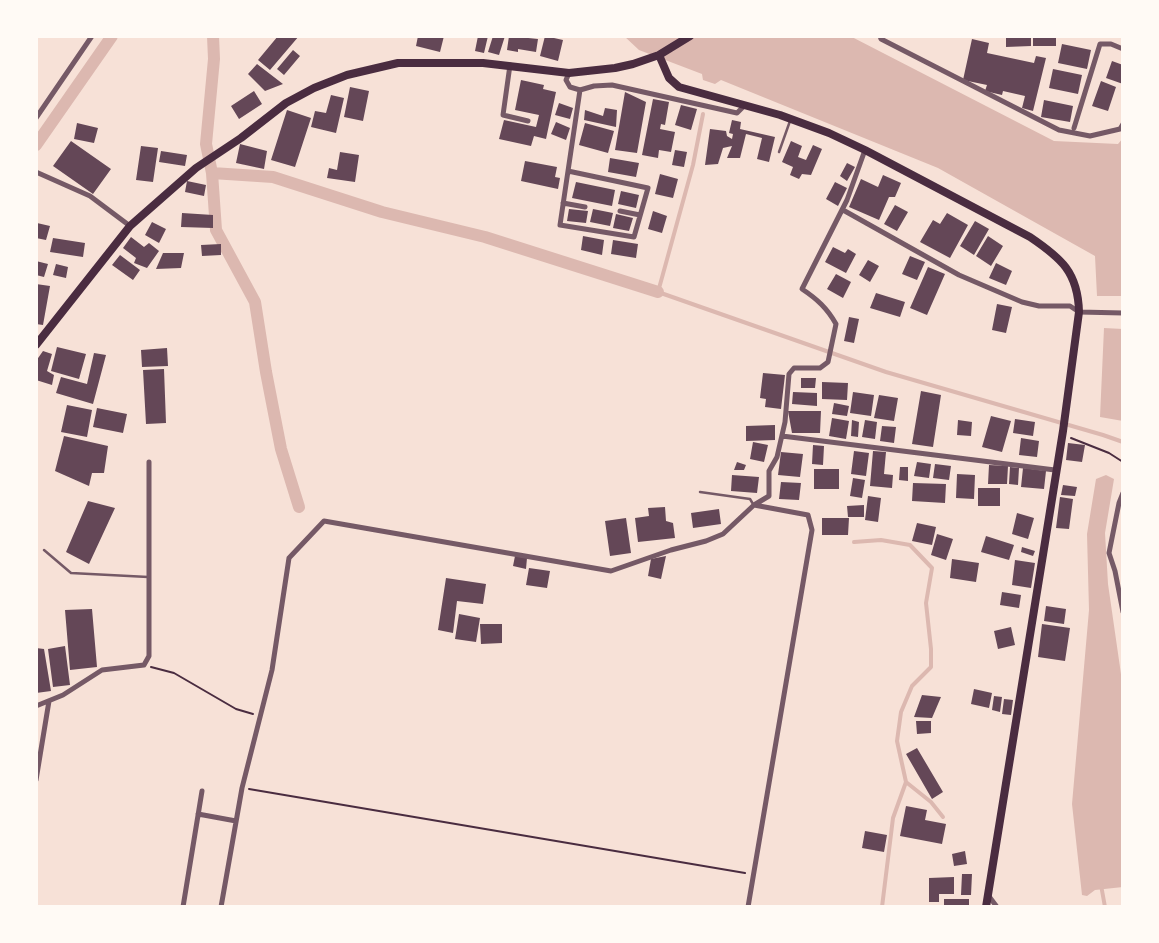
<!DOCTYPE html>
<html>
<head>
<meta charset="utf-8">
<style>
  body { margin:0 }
  #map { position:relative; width:1159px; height:943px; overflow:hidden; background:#f7e1d7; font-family:Ubuntu,sans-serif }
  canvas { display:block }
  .frame { position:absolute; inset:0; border:38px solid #fffaf5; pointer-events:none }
</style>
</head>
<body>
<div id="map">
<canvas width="1159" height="943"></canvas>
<div class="frame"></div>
</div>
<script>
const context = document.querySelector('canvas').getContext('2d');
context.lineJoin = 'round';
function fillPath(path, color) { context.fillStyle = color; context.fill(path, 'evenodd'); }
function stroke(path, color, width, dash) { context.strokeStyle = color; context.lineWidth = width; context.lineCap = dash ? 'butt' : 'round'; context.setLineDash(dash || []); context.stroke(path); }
const water = new Path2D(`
  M624,36H850L1054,141L1118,144L1123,138V296H1097L1095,256L938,168L721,80L715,84L703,80L702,74L639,50Z
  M1104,328L1123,329V421L1100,417Z
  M1106,475L1114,479L1105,533L1108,584L1123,688V887L1095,890L1087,896L1082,895L1072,804L1089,610L1087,534L1096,479Z`);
const stream = new Path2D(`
  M703,114L693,165L658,292L886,372L1103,435L1123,442
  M854,542L881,540L910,545L932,568L926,603L931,649V667L912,686L901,712L897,741L906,782L931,802L943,817
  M1101,885L1105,907
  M882,907L893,818L906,782`);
const canal = new Path2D(`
  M213,36L214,59L206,144L212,173L216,230L255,302L266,372L281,449L299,507
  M36,145L112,36
  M212,173L273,177L382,212L485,237L658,292`);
const building = new Path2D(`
  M278,36H299L270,70L258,60Z
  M418,36H444L440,52L416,46Z
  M478,36H488L484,53L475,51Z
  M493,36H505L499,55L488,52Z
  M509,36L538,39L536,52L518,49V52L507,50Z
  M545,36L563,40L558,61L540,56Z
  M1006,36H1031V46L1006,47Z
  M1033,36H1056V46H1033Z
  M972,39L989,43L987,53L1034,63L1036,56L1046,58L1033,111L1022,108L1025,96L1003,91L1002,95L985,91L987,85L963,80Z
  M1062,44L1091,50L1087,69L1058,63Z
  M293,50L300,56L284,75L277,69Z
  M1112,61L1123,65V84L1106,78Z
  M257,64L283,84L265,91L248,74Z
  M1053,69L1082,75L1078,94L1049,88Z
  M521,80L544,85L543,89L556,92L546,139L534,136L531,146L499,139L504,120L536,127L539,115L515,110Z
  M1101,81L1116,87L1108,111L1092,106Z
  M350,87L369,91L363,121L344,117Z
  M254,91L262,104L239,119L231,106Z
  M625,92L646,102L637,153L615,150Z
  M331,95L344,98L336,133L311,127L315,111L326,113Z
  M653,99L669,102L665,125L661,124L660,129L675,132L671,152L659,150L658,158L642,155Z
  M1044,100L1073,106L1070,122L1041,117Z
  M559,103L573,108L570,119L555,115Z
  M681,105L697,109L691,130L675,125Z
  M605,108L617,110L616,127L584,120L585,110L603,116Z
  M287,110L311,118L295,167L271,160Z
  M732,120L741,122L740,129L775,137L769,162L757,159L762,138L746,134L740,158H727L732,146L723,148L718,164L705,165L710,129L726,131L727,136L732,139L733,134L729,133Z
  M556,122L570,128L566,140L551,134Z
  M77,123L98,128L94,143L74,139Z
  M585,123L614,131L608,153L579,145Z
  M71,141L111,169L93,194L53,166Z
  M791,141L802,146L798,157L806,160L813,145L822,149L811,175L802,174L799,179L790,175L793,167L782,162Z
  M240,144L267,151L264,169L236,163Z
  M141,146L158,148L153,182L136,180Z
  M675,150L687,152L684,167L672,165Z
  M161,151L187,155L185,166L159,162Z
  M340,152L359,155L355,182L327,178L329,168L337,170Z
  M610,158L639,163L636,177L608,172Z
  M525,161L557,167L555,177L560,178L558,189L521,181Z
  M847,163L855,167L847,181L840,176Z
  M660,174L678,179L673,198L655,194Z
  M883,175L901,183L895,197H889L879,220L849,207L861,179L878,187Z
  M187,181L206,185L204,196L185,192Z
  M576,182L615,190L612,206L572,198Z
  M835,182L847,188L838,206L826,199Z
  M621,191L639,195L636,208L618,204Z
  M895,205L908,212L897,231L884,224Z
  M569,209L588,211L586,223L567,221Z
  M593,209L613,213L610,226L590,222Z
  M653,211L667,216L662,233L648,229Z
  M182,213L213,215V228L181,227Z
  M947,213L968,225L950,258L920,242L933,220L940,224Z
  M616,214L633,218L629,231L613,228Z
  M975,221L989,229L974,255L960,246Z
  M152,222L166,229L159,243L145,235Z
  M37,223L50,226L46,240L36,238Z
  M583,236L604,240L602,255L581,250Z
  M988,236L1003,246L991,266L976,256Z
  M131,237L144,247L149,243L159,251L147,268L134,263L136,258L123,248Z
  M53,238L85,243L83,257L50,252Z
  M613,240L638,244L636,258L611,254Z
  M221,244V255L202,256L201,245Z
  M833,247L845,253L848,249L856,254L846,273L825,262Z
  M163,253H184L181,268L156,269Z
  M120,255L140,270L133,280L112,265Z
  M910,256L925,262L917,280L902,274Z
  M868,260L879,266L870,282L859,275Z
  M36,261L48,264L44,277L36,275Z
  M996,263L1012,271L1006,285L989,278Z
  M56,264L68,267L66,278L53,275Z
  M928,267L945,274L927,315L910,308Z
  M836,274L851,282L843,298L827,289Z
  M36,284L50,286L43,325L36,324Z
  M876,293L905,302L900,317L870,308Z
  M997,304L1012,307L1006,333L992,330Z
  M849,317L859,319L854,343L844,341Z
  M57,347L86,354L79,379L51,371Z
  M167,348L168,366L142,367L141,350Z
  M43,351L52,354L47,371L54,375L52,385L36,380V361Z
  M94,353L106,355L93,404L56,393L61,377L87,384Z
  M164,369L166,423L146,424L143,370Z
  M763,373L785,375L781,409L765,407L766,399L760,398Z
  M801,378H816L815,388H801Z
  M822,382L848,383L847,400L822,399Z
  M921,391L941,395L933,447L912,444Z
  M793,392L817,393V406L792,404Z
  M853,392L874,395L871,416L850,413Z
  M879,395L898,398L894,421L874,418Z
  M834,403L849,406L847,416L832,414Z
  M67,405L92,410L87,437L61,432Z
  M97,408L127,414L123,433L93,427Z
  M788,411H821L820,433H792Z
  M991,416L1011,421L1002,452L982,447Z
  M832,418L849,421L846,439L829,436Z
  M1015,419L1035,422L1033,436L1013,433Z
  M852,420L859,422L858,437L851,436Z
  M865,420L877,422L875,439L862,437Z
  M958,420L972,422L971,436L957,435Z
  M775,425V440L746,441V426Z
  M882,426L896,427L894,443L880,441Z
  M64,436L108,446L104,473H92L89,486L55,471Z
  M1021,438L1039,441L1037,457L1019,455Z
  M753,442L768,445L764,462L750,459Z
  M1068,443L1085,445L1082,462L1066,460Z
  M813,445L824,446L823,465L812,464Z
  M854,451L869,453L866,476L851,474Z
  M873,451L886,452L884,474L893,475L892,488L870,486Z
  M781,452L803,454L800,477L778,475Z
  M737,462L746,465L744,470H734Z
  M917,462L931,464L929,478L914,476Z
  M935,464L951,466L949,480L933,478Z
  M989,465L1008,466L1007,484H988Z
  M900,467H908V481L899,480Z
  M1010,467L1019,468L1018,485L1009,484Z
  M1023,468L1046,471L1044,489L1021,487Z
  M814,469H839V489H814Z
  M957,474L975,475L974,499L956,498Z
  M732,475L759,477L757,493L731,491Z
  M853,478L865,480L862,498L850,496Z
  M781,482L801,483L799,500L779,499Z
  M913,483L946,484L945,503L912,501Z
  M1063,485L1077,487L1075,496L1061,495Z
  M978,488H1000V506H978Z
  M868,496L881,498L878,522L865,520Z
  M1060,497L1073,499L1069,529L1056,528Z
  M88,501L115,508L89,564L66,552Z
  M864,505V517H848L847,506Z
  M665,507L666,521L673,523L675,538L638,542L635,518L649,516L648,508Z
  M719,509L721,524L693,528L691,513Z
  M1017,513L1034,518L1028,539L1012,534Z
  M626,518L631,553L610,556L605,521Z
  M822,518H849L848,535H822Z
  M917,523L936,527L932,545L912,541Z
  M937,534L953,539L946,560L931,555Z
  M986,536L1014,545L1009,560L981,552Z
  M1022,547L1035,551L1033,556L1021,552Z
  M515,556L527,558L526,569L513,566Z
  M666,556L661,579L648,576L651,559Z
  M952,559L979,563L976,582L950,578Z
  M1015,560L1035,563L1031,588L1012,585Z
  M529,568L550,571L547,588L526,585Z
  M446,578L486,584L483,604L457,601L453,633L438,630Z
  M1002,592L1021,595L1019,608L1000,605Z
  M1046,606L1066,609L1064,624L1044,621Z
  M92,609L97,667L70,670L65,610Z
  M459,614L480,618L476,642L455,639Z
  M480,624H502V643L481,644Z
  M1042,624L1070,628L1065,661L1038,657Z
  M1011,627L1015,645L998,649L994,631Z
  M65,646L70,685L53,687L48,649Z
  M36,648L44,649L51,691L36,693Z
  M974,689L992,693L989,708L971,704Z
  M922,695L941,697L932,718L914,717Z
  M994,696L1002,697L1000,712L992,710Z
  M1004,699L1013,700L1011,715L1002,714Z
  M916,721H931V733L917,734Z
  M917,748L943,792L932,799L906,754Z
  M906,806L927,810L925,820L946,824L942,844L900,836Z
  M865,831L887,835L884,852L862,848Z
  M965,851L967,864L954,866L952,854Z
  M962,874H972L971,895H961Z
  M954,877V894H939V902H929V878Z
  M944,899H969V907H944Z`);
const path = new Path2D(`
  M1071,438L1109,453L1123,462
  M151,667L174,673L236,709L253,714
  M249,789L745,873`);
const service = new Path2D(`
  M779,152L790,121
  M700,492L750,499L753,504
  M44,550L71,573L148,577`);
const minor = new Path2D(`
  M880,36L881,39L1059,130L1090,136L1120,129L1123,124
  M510,65L503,115L528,121
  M569,73L566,80L570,87L580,90L594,86L612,85L737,113L745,105
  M36,118L92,36
  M1074,128L1100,44H1111L1123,49
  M568,171L648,188L634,237L560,225L580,90
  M36,172L90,196L130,226
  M563,203L585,207
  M843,210L959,275L1022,302L1039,306H1070L1079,312L1123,313
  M620,211L640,215
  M782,436L1055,470
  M1123,493L1119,503L1109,553L1115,571L1123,612
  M36,706L63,695L102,670L144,665L149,656V462
  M36,780L49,701
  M198,814L236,821
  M988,895L997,907
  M183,907L202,791
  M221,907L242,788L272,670L289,558L324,521L611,571L671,550L706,541L723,534L754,505L769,496V471L777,457L785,422L789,374L794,368H820L828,362L836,324C827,308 817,299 802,289L847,200L865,150
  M748,907L812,530L808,515L754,505`);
const secondary = new Path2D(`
  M659,55L669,78L679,87L780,115L829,133L865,150L1030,237C1061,258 1078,272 1079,312L1063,431L986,907
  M36,345L130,226L196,168L241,138L286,103L314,88L347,75L398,63H483L569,73L615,68L633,64L659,55L690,36`);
fillPath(water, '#dcb8b0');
stroke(stream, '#dcb8b0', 4);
stroke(canal, '#dcb8b0', 12);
fillPath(building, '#644757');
stroke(path, '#4a2c40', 2);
stroke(service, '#755966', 2.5);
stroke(minor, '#755966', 5);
stroke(secondary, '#4a2c40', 8);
</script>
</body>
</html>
